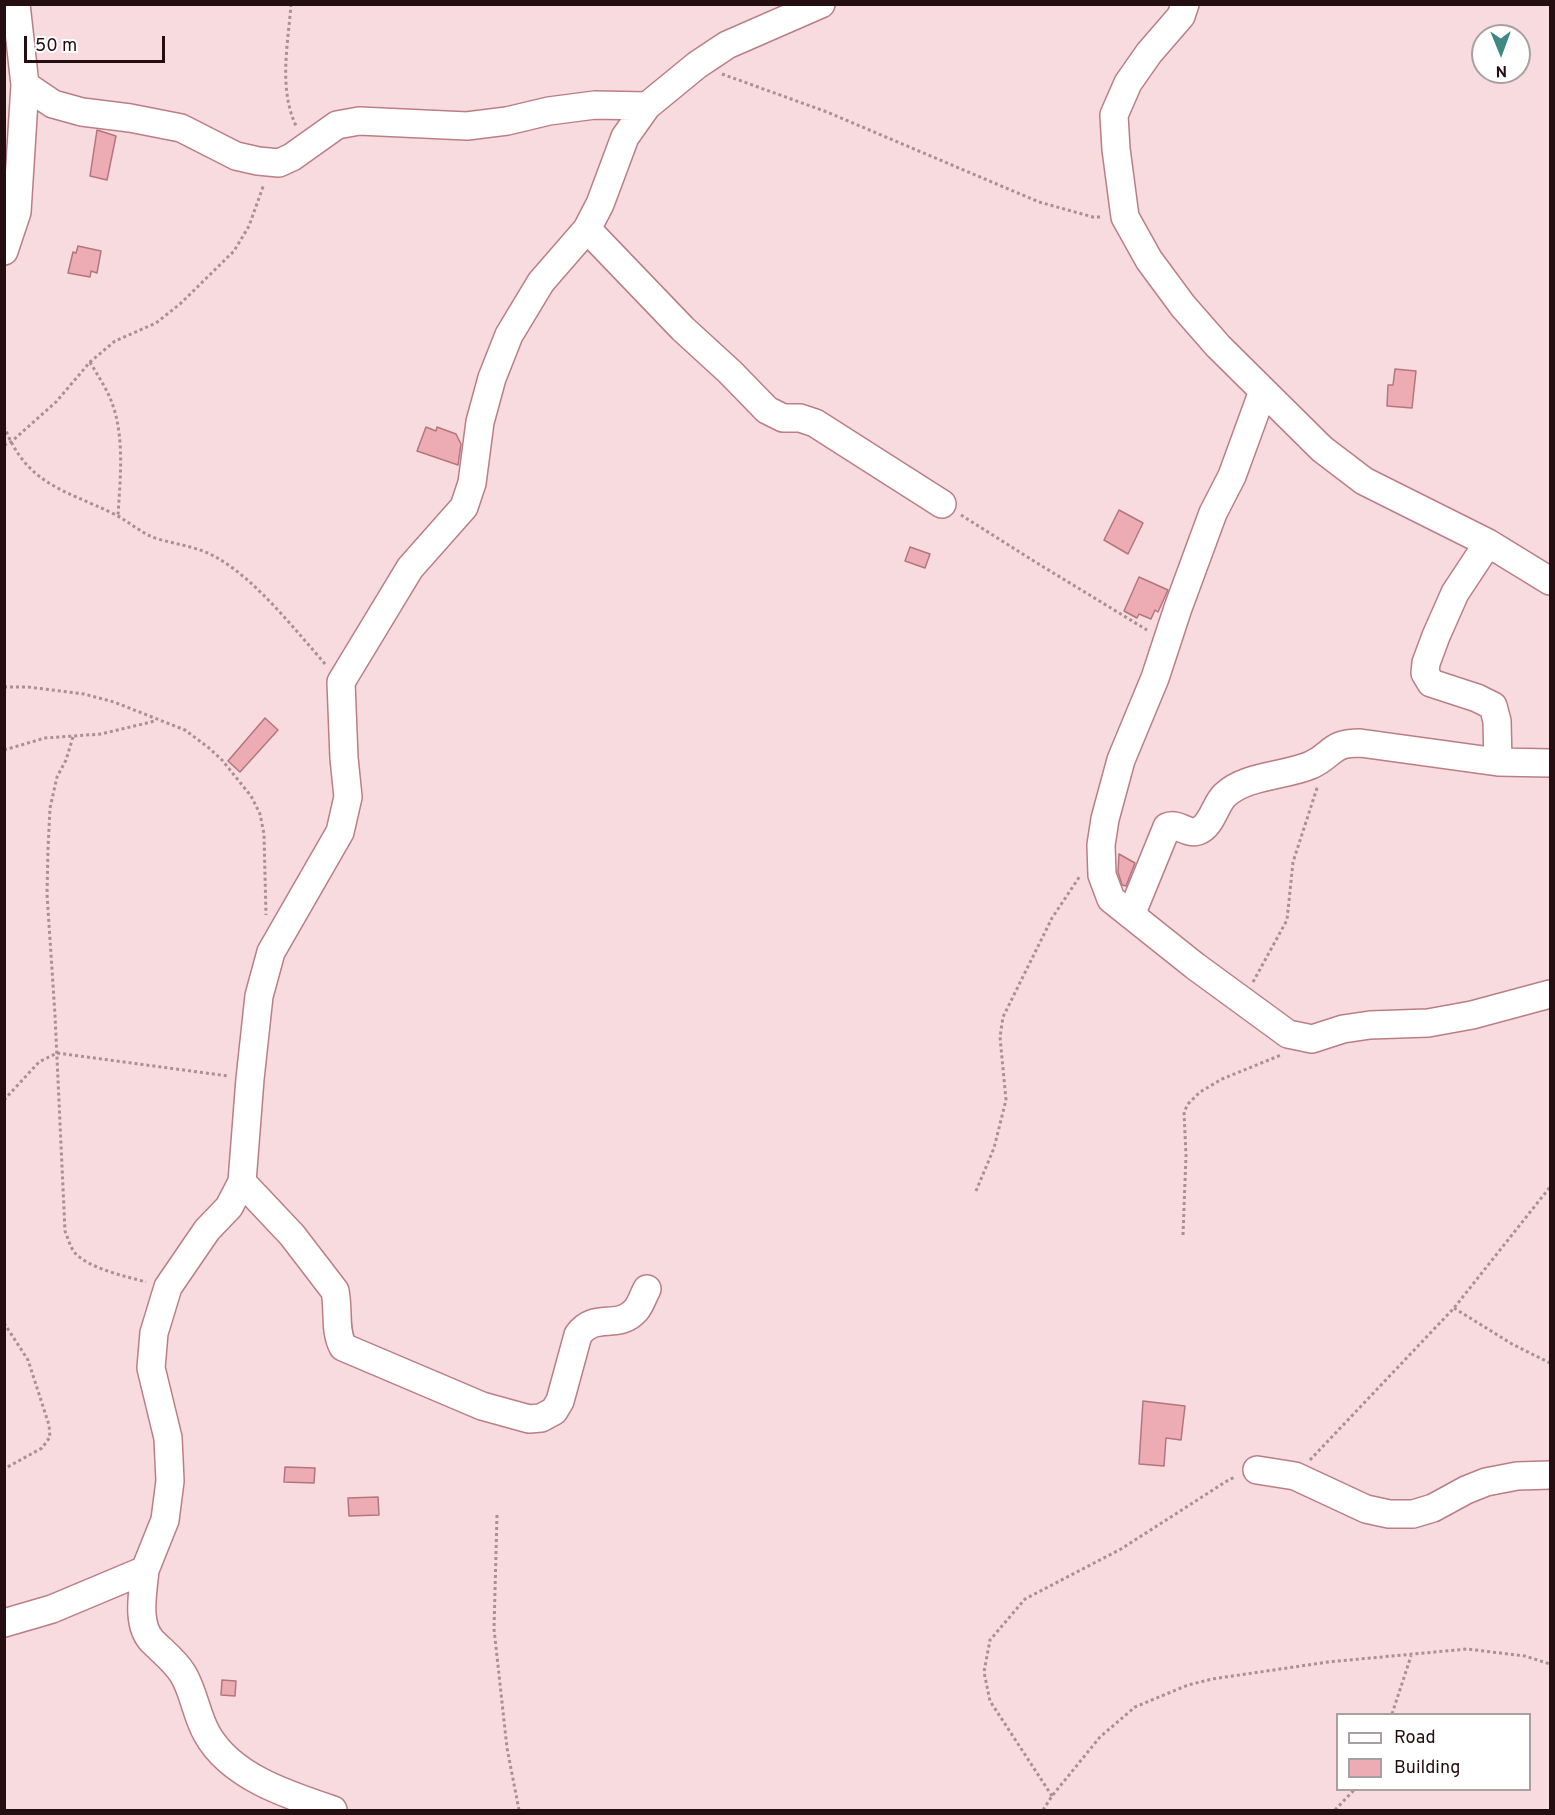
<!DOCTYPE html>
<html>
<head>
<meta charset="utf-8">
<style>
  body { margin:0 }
  #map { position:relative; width:1555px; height:1815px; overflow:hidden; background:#f7dbde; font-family:Overpass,sans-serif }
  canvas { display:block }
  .frame { position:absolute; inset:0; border:6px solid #250e12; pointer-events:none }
  .legend { position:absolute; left:1336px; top:1713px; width:195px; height:78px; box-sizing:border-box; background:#fff; border:2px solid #a89fa0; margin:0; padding:8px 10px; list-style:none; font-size:18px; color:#250e12 }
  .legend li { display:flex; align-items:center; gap:12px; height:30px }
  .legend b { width:30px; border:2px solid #a89fa0 }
  .north { position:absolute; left:1471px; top:24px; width:60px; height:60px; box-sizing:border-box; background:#fff; border:2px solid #a89fa0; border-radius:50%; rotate:179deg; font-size:16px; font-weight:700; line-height:24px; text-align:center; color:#250e12 }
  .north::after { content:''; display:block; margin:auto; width:21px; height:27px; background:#408884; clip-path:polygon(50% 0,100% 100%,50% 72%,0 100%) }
  .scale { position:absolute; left:24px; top:36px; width:141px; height:27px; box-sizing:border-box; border:3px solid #250e12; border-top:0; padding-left:8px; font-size:18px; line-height:21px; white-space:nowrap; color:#250e12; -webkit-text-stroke:4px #fff; paint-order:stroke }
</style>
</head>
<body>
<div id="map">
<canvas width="1555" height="1815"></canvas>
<div class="frame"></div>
<ul class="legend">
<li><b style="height:8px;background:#fff"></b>Road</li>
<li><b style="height:16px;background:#edacb3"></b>Building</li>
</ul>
<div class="north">N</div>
<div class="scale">50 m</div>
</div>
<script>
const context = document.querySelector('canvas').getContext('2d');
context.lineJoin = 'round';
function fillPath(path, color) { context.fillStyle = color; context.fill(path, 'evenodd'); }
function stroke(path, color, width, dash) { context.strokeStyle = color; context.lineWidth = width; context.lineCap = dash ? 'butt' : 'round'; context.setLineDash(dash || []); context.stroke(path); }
const building = new Path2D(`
  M97,130L116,136L107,180L90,176Z
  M78,246L101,251L97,273L91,271L90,277L68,273L73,252L76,253Z
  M1395,369L1416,371L1412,408L1387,406L1388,385H1393Z
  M426,427L436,431L437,427L456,434L461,444L458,465L417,451Z
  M1119,510L1143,523L1128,554L1104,540Z
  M910,547L930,554L925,568L905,561Z
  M1139,577L1168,590L1158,612L1155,610L1151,619L1139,614L1137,618L1124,611Z
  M265,718L278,730L240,772L228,761Z
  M1119,854L1135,863L1126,886L1122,885L1118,872Z
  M1143,1401L1185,1406L1181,1440L1166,1438L1164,1466L1139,1464Z
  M285,1467L315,1468L314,1483L284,1482Z
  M378,1497L379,1515L349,1516L348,1498Z
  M222,1680L236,1681L235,1696L221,1695Z`);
const path = new Path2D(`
  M291,4C288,46 278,89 297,128
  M722,74L827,112L1039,202L1093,217H1103
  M90,362C98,376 107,389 112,403C125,438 120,480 118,516
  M4,426C27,485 63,489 114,514C130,522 140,533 158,539C179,545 200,547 219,559C257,581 297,632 326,665
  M4,445L11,442L56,402L90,362L115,341L156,323L180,304L234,251L249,226L264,184
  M961,515L1037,563L1147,630
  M4,687H28L84,694L114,702L185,730L209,748L222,760L251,796L260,814L264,834L266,915
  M73,737L66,760L57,777L50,808L48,849L47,894L55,1015L65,1231C68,1238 70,1247 75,1253C90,1269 125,1276 146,1282
  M4,750L45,738L101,734L155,721
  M1253,982L1287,920L1293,862L1318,785
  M4,1100L39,1062L57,1053L228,1076
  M976,1191L994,1148L1006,1100L1000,1037L1003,1017L1052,918L1080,876
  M1183,1235L1186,1155L1184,1112L1188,1104L1200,1092L1222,1079L1281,1055
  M1454,1308L1512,1344L1550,1363
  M4,1323L28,1360L49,1425L50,1437L42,1448L4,1469
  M1310,1460L1454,1308L1550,1187
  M497,1515L494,1629L507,1748L519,1810
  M1392,1714L1411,1656
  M1052,1796L990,1701L984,1672L990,1640L1025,1599L1121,1549L1230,1479L1236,1477
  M1043,1810L1052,1796L1100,1737L1135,1707L1188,1685L1212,1679L1328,1662L1467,1649L1525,1656L1550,1664
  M1335,1810L1354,1790`);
const minor = new Path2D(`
  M16,4L25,85L53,104L82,112L130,118L181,128L236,156L258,161L279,163L292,157L337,125L359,121L467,126L507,121L549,111L595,105L647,106
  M1185,4L1181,16L1149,53L1128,83L1114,115L1116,149L1125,217L1149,260L1183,306L1218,346L1322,449L1364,481L1488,543L1550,581
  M587,229L683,329L730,372L767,410L783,418H800L815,423L942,504
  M4,251L17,212L25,85
  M1263,391L1232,476L1213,513L1178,608L1155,678L1121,760L1105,819L1101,845L1102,875L1111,899L1195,966L1288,1034L1312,1039L1343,1029L1370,1025L1428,1023L1472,1015L1550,994
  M1488,543L1455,593L1436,636L1426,663L1425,673L1431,683L1477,698L1493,706L1497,721L1498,762
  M1131,915L1167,827C1178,822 1187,835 1198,831C1212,826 1215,804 1225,795C1246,775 1286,776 1311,765C1334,754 1330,743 1360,743L1498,762L1550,763
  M242,1182L292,1235L335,1291C339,1310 334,1330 343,1347L482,1406L529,1419L541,1418L554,1411L560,1401L578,1335C595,1311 618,1331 636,1310C641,1304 643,1296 647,1289
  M1257,1470L1295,1476L1366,1509L1389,1514H1413L1433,1508L1466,1490L1486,1482L1517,1476L1550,1475
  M145,1570C143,1592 136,1624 152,1641C163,1652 175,1661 183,1674C194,1692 196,1715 207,1734C231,1777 288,1795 333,1810
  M4,1623L52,1609L145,1570L165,1520L170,1481L168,1438L151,1368L154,1333L168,1287L207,1230L229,1207L242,1182L250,1079L259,996L271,952L340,832L348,797L344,758L341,682L410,568L464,507L472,483L480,422L492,378L509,335L541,282L587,229L600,204L625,137L647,106L697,65L727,45L821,4`);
fillPath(building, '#edacb3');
stroke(building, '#b3767d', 1.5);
stroke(minor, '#bb7e85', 30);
stroke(path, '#aa8f93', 3, [3, 3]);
stroke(minor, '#fff', 27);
</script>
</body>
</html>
